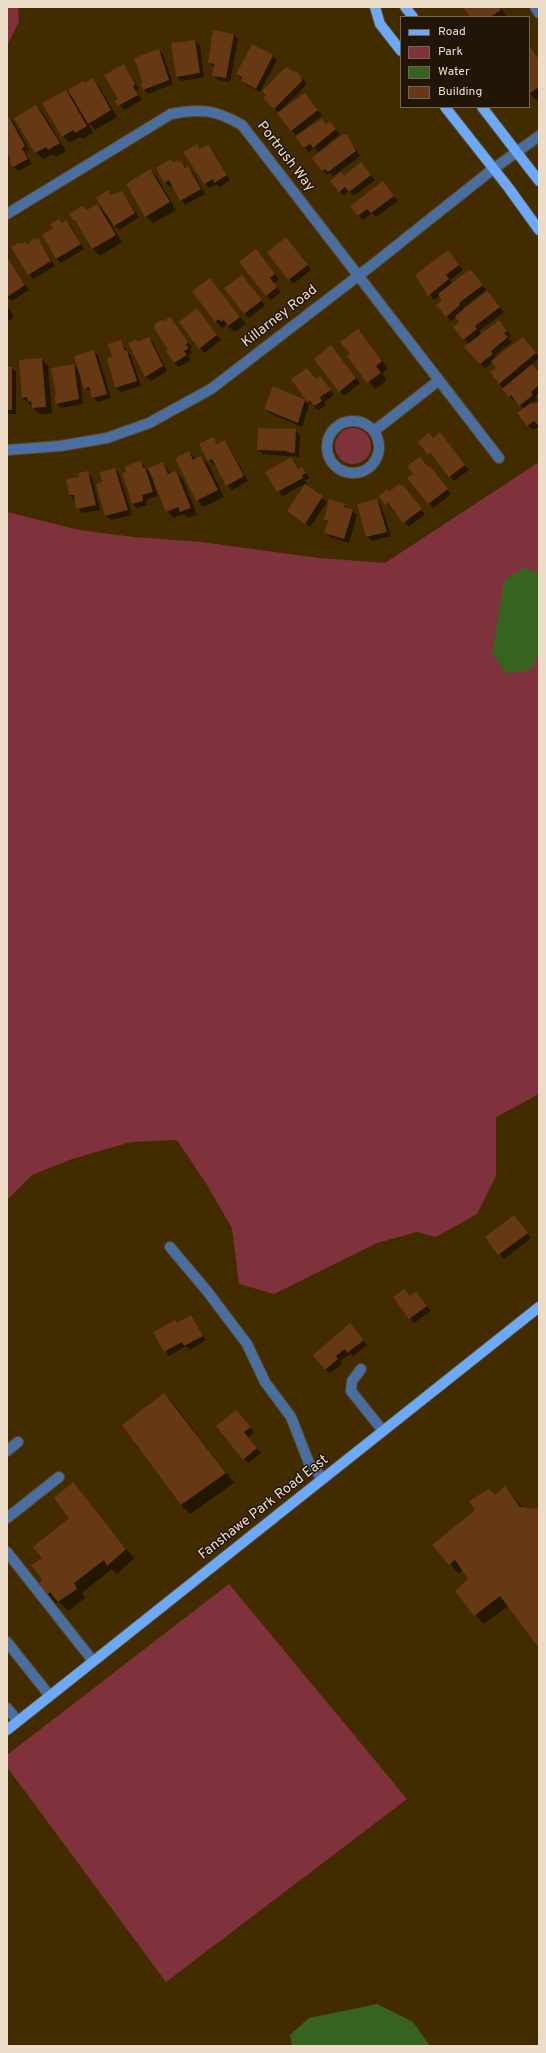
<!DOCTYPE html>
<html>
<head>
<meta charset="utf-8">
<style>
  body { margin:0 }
  #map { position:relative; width:546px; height:2053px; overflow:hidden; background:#432b00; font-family:Overpass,sans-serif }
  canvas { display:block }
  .frame { position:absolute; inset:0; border:8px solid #edddc8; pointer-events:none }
  .legend { position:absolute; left:400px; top:16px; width:130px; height:92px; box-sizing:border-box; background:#211606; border:1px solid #736654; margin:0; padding:5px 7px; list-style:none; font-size:12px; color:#edddc8 }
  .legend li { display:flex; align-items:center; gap:8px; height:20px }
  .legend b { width:20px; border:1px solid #736654 }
</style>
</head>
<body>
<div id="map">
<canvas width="546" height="2053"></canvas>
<div class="frame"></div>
<ul class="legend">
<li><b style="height:5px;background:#6ca9f9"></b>Road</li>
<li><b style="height:11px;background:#7f323b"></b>Park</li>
<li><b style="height:11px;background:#38631f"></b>Water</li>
<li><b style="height:11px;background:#663813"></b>Building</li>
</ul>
</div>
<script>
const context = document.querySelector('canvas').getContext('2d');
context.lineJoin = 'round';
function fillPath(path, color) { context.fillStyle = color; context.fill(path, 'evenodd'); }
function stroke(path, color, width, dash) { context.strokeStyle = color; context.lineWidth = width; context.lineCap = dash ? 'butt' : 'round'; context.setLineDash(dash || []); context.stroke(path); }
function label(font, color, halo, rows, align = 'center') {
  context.font = font + ' Overpass,sans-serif'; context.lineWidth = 3; context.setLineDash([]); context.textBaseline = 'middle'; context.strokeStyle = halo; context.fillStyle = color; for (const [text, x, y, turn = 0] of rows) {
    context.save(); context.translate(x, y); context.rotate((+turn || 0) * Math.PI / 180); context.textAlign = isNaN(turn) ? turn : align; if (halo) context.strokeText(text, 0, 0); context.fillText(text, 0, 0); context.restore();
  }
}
const green = new Path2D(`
  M7,7H18L19,21L7,46Z
  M335 446a18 18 0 1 1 36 0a18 18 0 1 1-36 0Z
  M539,462V1094L496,1117V1176L477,1214L436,1237L417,1232L377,1243L274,1294L239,1284L232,1228L207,1185L177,1140L131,1142L72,1159L32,1175L7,1200V512L79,530L133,537L201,542L319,558L385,563Z
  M229,1584L407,1799L166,1982L7,1767V1755Z`);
const water = new Path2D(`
  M526,567L539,574V653L531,670L506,674L492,653L504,580Z
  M377,2004L413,2022L430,2046H292L290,2035L309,2018Z`);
const shadow = new Path2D(`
  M464,7H500L507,17H471Z
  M234,34L238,39L230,82L218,80L213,75L214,67L209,63Z
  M195,41L200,45L204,77L181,81L177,76Z
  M253,45L273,56L277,60L260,92L246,85L237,74Z
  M529,45L539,58V99L537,101L529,93Z
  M159,50L163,55L173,84L148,94L144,89V84Z
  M124,65L139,89L136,91L142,100L124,110L116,101L119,99Z
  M291,72L297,73L306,82V85L282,109L309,98L322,115L302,131L303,132L322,120L327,124L330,122L340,134L318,152L314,148L309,152L305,148L279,113L265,98Z
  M92,79L99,86L117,117L95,130L88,122L93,133L82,139L80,137L70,143L63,136L66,91L73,98L85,84Z
  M36,106L43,113L66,151L56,157L53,154L43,159L36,153L15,118Z
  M9,118L14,122L29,150L25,152L32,164L18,171L13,167V160L7,150V119Z
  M347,136L360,156L333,176L330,173L327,175L323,170Z
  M197,145L202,150L209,146L213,150L230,180L220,187L217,184L209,188L205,183Z
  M177,161L193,172L205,194L185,205L173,185L170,187L165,182L157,168Z
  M361,163L375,180L354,196L349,191L344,196L339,191L344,177Z
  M150,171L157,177L176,210L153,223L146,216Z
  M383,182L398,201L376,217L372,213L363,220L358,215Z
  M108,192L113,196L122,192L139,217L119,230L110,222L122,242L100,256L93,249L79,225L74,220L97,205L107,215Z
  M59,220L62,223L66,221L71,226L84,249L61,263L56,258L54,229Z
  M38,239L55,266L33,279L29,274L22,245L27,246Z
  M291,243L311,270L293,284L268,252Z
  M260,255L279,279L274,283L281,292L271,300L266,295Z
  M452,256L463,270L450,280L453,284L474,275L486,290L463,308L464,310L491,297L504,312L479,331L481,334L503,326L511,336L508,338L512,342L494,356L496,358L523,338L539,357L532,365L539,373V393L535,397L537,400L532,403L534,406L539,402V427L532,430L518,413L524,409L515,399L514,401L509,396L491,373L497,368L493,362L485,368L465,347L469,344L464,339L461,323L456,317L451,321L447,316L444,300L440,295L434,300L417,276Z
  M7,258L29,290L12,301L7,296Z
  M210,279L246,324L235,332L226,325L222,328L216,321Z
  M246,280L265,305L249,318L244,313Z
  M7,306L14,317L7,322Z
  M201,314L221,340L204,353L200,348Z
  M170,318L192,347L190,350L192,353L188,356L191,360L179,367L174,363L169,350L164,322Z
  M358,330L388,368L382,373L387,380L375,389L349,356L351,354Z
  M149,338L153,342L167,371L151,381L146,377L130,343L136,340L139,343Z
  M120,341L131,356L141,386L121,392L116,388L108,358L113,357Z
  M93,351L98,355L111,398L98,402L93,398L91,392L85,388L80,374L83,404L61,408L57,404L74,365L79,370Z
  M335,351L360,383L344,396L340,391Z
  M42,359L48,366L52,413L40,414L23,398Z
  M7,368H12L16,372V414H7Z
  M307,369L316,380L320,377L334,395L324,402L326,405L319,410L308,402L292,380Z
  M304,401L309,405L302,427L269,413L265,409Z
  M295,430L300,435L299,457L263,454L258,449Z
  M440,434L469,470L454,481L419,442L433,439Z
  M213,438L218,445L225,441L229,446L248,481L232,490L227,485L215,464L214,465L209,460L201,444Z
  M189,452L196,459L201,457L208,464L224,497L203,507L197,500Z
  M291,458L299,469L302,468L310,478L305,480L307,483L282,496L266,472Z
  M141,462L152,475L157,496L146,500L147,505L137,508L133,504L128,472Z
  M163,463L171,474L176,472L183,479L197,515L188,518L184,514L173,518L167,511Z
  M430,467L451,494L433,508L429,503L428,468Z
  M115,469L119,473L132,515L111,520L106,516L97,484L104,483Z
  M88,473L92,477L100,510L82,513L70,495L80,477Z
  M305,486L327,502L310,527L288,511Z
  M407,491L425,514L409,527L380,497Z
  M377,500L381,505L391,536L372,541L367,536Z
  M344,505L357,515L349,543L330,537L325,533L328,523L325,519Z
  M518,1221L531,1238L504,1259L486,1237Z
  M404,1290L410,1297L416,1293L431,1311L414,1323L394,1297Z
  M191,1317L206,1340L190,1350L186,1346L169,1356L154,1333L175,1321L178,1324Z
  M355,1329L367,1345L353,1356L350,1354L340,1361L342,1364L330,1373L325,1369Z
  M164,1394L173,1403L234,1483L190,1514L181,1505Z
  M241,1415L254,1432L248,1437L261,1453L248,1463L244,1459Z
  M73,1484L134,1558L117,1574L112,1569L82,1593L85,1598L68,1611L58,1601L56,1604L47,1595L43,1579V1558L70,1518Z
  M505,1487L523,1508L539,1510V1647L508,1606L484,1624L475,1615L470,1579L463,1570L459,1574L434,1545Z`);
const building = new Path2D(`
  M463,7H499L501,10L490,17H470Z
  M213,30L234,34L226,78L212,76L214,64L208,63Z
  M195,40L200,73L176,77L171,43Z
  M252,44L273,55L256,89L241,81L242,77L236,74Z
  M529,45L539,59V87L529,94Z
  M159,49L169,80L143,90L141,84L143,83L134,58Z
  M124,64L135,84L133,86L138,95L118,106L115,101L118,99L104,75Z
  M286,67L292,71L297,72L301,77L302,81L274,109L263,98L266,95L262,91Z
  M93,78L111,110L88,124L68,90L84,81L85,83Z
  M66,90L87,126L75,133L73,130L62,137L42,103Z
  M305,93L318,110L291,131L277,113Z
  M36,105L60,143L48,150L46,147L35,153L14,118Z
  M9,117L25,146L22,148L28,159L13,167L9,161L11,160L7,152V118Z
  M322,119L326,124L330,121L336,129L313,148L310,144L304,148L295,136Z
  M343,134L347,135L356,151L328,172L325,169L322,171L312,158Z
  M197,144L200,149L209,145L227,175L214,183L213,179L204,184L183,152Z
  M171,159L173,162L178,160L179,163L181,161L185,168L188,166L201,189L180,201L169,180L164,183L156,168Z
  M361,162L371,175L349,192L345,187L339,192L330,181L341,172L344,176Z
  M150,169L170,202L145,217L126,184Z
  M383,181L394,196L371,213L367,209L358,216L350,206Z
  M108,190L111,195L122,191L135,213L114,226L96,198Z
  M97,204L116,235L92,249L75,220H73L69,214L82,206L87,210Z
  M59,219L62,223L66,220L81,244L56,259L42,235L53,228L50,224Z
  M286,237L308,265L288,280L267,252Z
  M34,238L36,240L38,238L51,261L28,275L11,247L20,242L21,244L25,242L27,245Z
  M256,249L275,274L270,278L277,287L266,296L239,262Z
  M448,250L459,265L446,275L449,279L428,296L415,275Z
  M7,257L25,285L7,297Z
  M470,269L483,285L459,303L460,305L446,317L436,305L442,300L438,294Z
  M242,275L262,300L244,314L224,288Z
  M210,278L240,317L228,326L224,320L221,322L219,319L215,322L192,291Z
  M487,291L500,307L475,326L477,329L463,340L453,327L459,322L455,316Z
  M197,308L217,335L199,349L179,322Z
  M170,317L188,342L186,345L189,348L184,351L187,355L174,363L166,351L168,350L154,328L155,324L160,320L164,321Z
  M499,320L507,331L504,333L508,337L491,351L493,354L480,364L464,347Z
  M358,329L382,361L376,366L381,373L367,383L347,356L350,354L340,342Z
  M149,337L163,366L145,377L128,343L136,339L138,342Z
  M523,337L536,353L499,384L490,372L496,368L491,361Z
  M121,340L125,351H127L137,381L115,388L107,358L112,356L108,344Z
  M331,345L356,378L339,392L314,359Z
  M94,350L107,394L92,398L89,387L84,389L74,356Z
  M42,358L46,407L32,408L31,401L28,402L27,397L22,398L19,360Z
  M74,364L79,399L56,404L54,396L56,395L51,368Z
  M532,364L539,372V385L531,392L533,395L519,406L511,395L509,397L502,389Z
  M7,367H12V410H7Z
  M307,368L316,379L320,376L331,390L320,397L322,401L314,406L310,401L307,402L291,379Z
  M273,386L305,400L298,423L264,409Z
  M539,401V426L534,421L527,426L517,413L532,402L534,405Z
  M258,428L296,429L295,453L287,452V451L257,450Z
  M440,432L465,465L449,477L430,453L428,455L418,442L429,433L433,438Z
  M213,437L217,444L225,440L244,476L226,486L212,459L208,461L199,444Z
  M189,451L193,460L201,456L218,490L196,501L175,458Z
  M291,457L298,469L302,467L306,473L302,475L303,478L277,492L265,472Z
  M420,457L428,467L430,466L448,489L428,504L407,478L413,474L407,466Z
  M141,461L143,468L145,467L153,492L142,495L143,501L132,504L122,473L126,472L125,466Z
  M163,462L168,474L176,471L191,508L180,512L178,507L166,512L148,468Z
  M115,468L128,510L105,516L96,484L102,482L100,472Z
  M88,471L96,505L76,509L74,495H69L66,479L79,477V473Z
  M305,484L323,496L305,524L287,511Z
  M399,484L401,486L403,485L422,509L403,523L388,503L385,505L379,496L387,489L389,492Z
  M329,499L345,504L344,507L353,510L344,539L324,533L328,521L324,520Z
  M377,499L387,532L366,537L357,504Z
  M514,1215L528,1233L498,1255L485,1237Z
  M404,1289L410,1296L416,1291L427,1306L409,1319L393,1297Z
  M191,1315L203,1336L184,1346L182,1342L164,1352L153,1332L175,1320L177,1323Z
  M350,1323L364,1340L347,1353L345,1349L336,1356L338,1359L325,1370L313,1355Z
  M164,1393L226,1473L181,1505L122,1425Z
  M236,1410L251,1427L244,1432L257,1448L243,1460L216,1426Z
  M73,1482L126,1549L107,1566L104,1560L74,1583L77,1589L58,1602L50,1592L46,1596L38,1584L42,1579L31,1565L42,1558L33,1547L69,1518L54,1498Z
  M505,1486L520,1507L539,1509V1648L500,1596L474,1616L455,1591L468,1579L455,1560L449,1565L432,1545L475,1510L469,1501L489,1489L495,1495Z`);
const minor = new Path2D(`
  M535,7L539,13
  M7,214L171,114C201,108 216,110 242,125L499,458
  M327 447a26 26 0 1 1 52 0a26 26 0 1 1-52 0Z
  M374,431L438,381
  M7,450L60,446L107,438L149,423L211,389L371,266L493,169L539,136
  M170,1247L207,1291L247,1344L265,1382L291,1417L309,1463L323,1479
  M361,1369L352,1381L351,1391L383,1431
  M7,1451L18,1442
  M7,1518L59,1477
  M7,1552L93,1661
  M7,1642L50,1696
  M7,1708L18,1721`);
const major = new Path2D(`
  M375,7L380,24L401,51
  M405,7L413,17
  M445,107L508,187L539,230
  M482,107L539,181
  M7,1730L539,1307`);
const streetNames = [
  ["Portrush Way",285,157,52],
  ["Killarney Road",280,317,-38],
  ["Fanshawe Park Road East",264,1508,-38]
];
fillPath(green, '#7f323b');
fillPath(water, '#38631f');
fillPath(shadow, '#0007');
fillPath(building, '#663813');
stroke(minor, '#5e4720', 12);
stroke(major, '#5e4720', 12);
stroke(minor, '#496e9f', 10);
stroke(major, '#6ca9f9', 10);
label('14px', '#edddc8', '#211606', streetNames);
</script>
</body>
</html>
